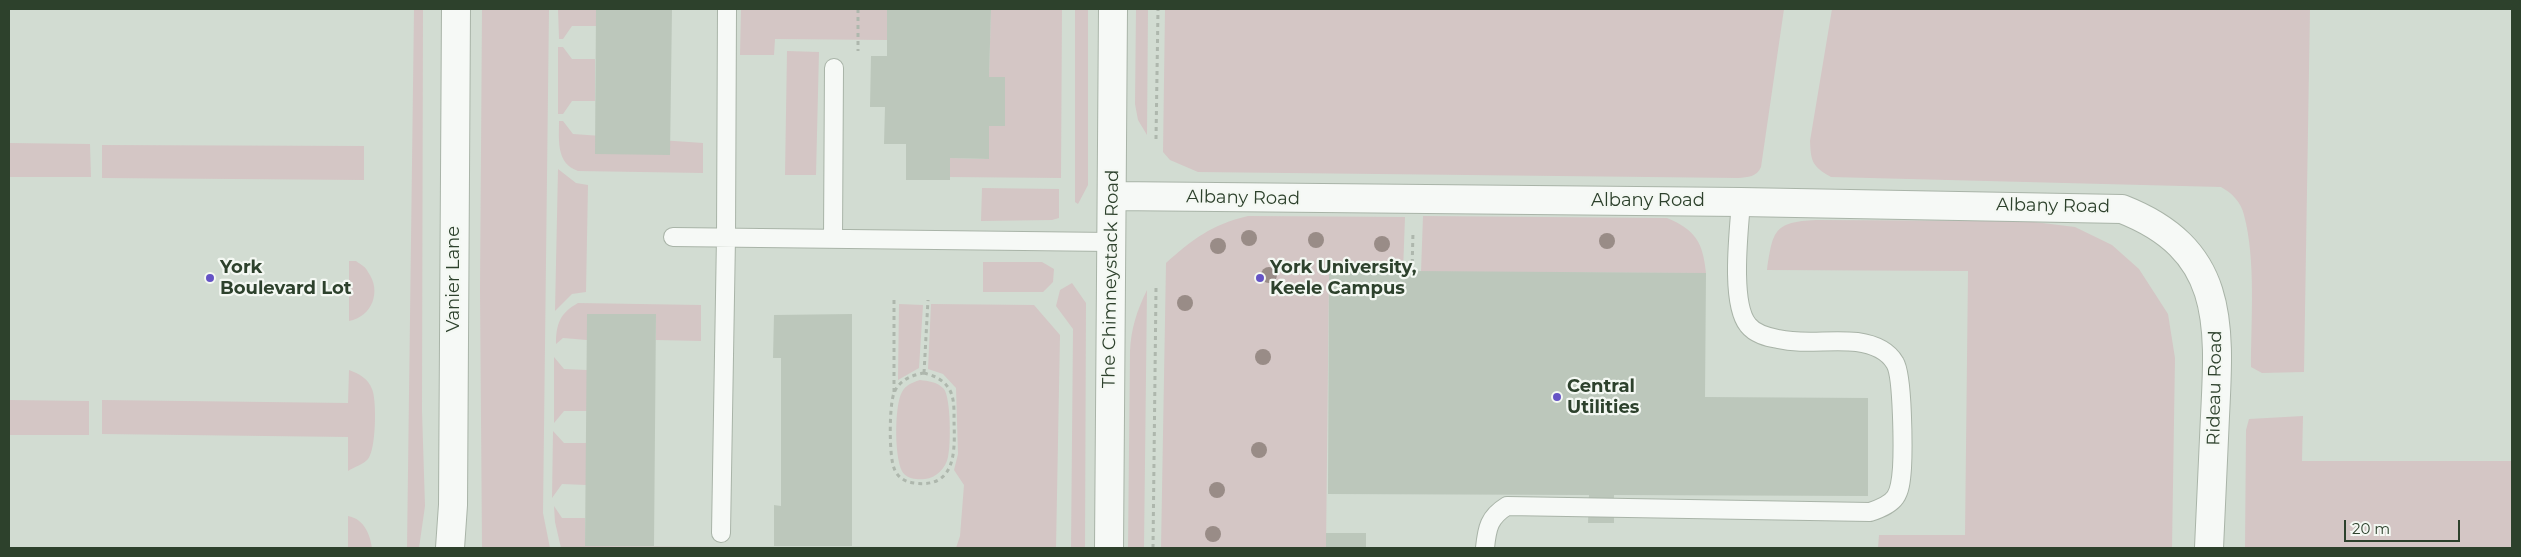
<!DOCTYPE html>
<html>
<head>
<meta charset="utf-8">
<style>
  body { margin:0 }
  #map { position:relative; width:2521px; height:557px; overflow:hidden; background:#e4eae3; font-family:Montserrat,sans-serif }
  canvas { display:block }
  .frame { position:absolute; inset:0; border:10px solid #2d412c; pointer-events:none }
  .scale { position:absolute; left:2344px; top:520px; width:116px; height:22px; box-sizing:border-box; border:2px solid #2d412c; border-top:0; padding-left:6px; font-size:15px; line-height:18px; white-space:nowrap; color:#2d412c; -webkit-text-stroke:4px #f4f8f3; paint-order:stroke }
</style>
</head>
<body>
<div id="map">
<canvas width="2521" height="557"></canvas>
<div class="frame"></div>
<div class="scale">20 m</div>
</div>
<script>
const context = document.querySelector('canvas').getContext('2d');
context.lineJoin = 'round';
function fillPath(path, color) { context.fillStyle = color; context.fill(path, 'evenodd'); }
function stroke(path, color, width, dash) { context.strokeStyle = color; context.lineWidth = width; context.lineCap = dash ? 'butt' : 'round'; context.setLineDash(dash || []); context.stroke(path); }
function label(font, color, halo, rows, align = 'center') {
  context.font = font + ' Montserrat,sans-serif'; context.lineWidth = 4.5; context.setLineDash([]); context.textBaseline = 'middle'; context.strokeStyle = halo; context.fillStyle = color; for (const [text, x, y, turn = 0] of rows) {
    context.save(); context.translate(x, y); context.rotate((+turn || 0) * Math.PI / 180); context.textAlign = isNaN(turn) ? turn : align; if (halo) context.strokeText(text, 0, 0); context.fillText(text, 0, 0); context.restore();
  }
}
const built = new Path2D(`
  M9,9H2512V548H9Z`);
const green = new Path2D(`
  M414,9H423L422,411L425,506L419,548H407Z
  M482,9H549L543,513L550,548H482L480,290Z
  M558,9H596V26H572L563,39H559Z
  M741,9H887V40L775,39L774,55H740Z
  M991,9H1062L1061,178L949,177L950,158L988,159L989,126H1005V77H989Z
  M1075,9H1088V185L1078,204L1075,202Z
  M1136,9H1148L1147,135L1138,120L1135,104Z
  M1165,9H1784L1761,167C1757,177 1748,177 1738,178L1198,172L1170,160L1163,152Z
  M1832,9H2310L2304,372L2262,373L2251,367C2251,320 2256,260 2244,215C2241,202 2232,193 2221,187L1831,177C1812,166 1811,162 1810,141Z
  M558,47H563L572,59H595V101H572L563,114H558Z
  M787,51L819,52L816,175H785Z
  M559,121H563L573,134L703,143V173L578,171C556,163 559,141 559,121Z
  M9,143L90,144L91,177H9Z
  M102,145L364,146V180L102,178Z
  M558,169L576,183L588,185L586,292L572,294L555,311Z
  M982,188L1059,189V218L1052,220L981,221Z
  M1248,216L1405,217L1403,272L1329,273L1326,548H1161L1166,263C1193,239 1211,225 1248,216Z
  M1423,216L1667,218C1696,230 1703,243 1706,273L1421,272Z
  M1816,220L2026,221L2075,227L2112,245L2139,269L2168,314L2175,358L2172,548H1878L1879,535H1965L1968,271L1767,270C1773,230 1774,222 1816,220Z
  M349,261H356C360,264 366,267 368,272C382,291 372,317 349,321Z
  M983,262H1042L1054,269L1053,282L1043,292H983Z
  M1072,283L1086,303L1085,548H1071L1073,329L1056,306L1060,290Z
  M1147,290L1144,548H1128L1130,351C1131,329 1137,310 1147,290Z
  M578,303L701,305V341L656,340V314H587V340L563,338L556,344C556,324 560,313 578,303Z
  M899,304L923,305L919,368L898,380Z
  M931,304L1034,305L1060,335L1056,548H956L960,536L964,485L954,470L958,454L956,388L943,374L928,369Z
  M554,357L564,369L587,370V411H564L554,423Z
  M349,370C359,374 368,378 372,389C377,400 376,450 368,459C364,464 354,467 348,471V437L102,434V400L348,403Z
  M920,380C928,381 938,382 944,389C951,399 951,445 948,457C946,468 936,478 925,479C919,480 909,479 904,474C894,464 894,405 902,392C906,385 911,383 920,380Z
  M9,400L89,401V435H9Z
  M2303,416L2302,461H2512V548H2245L2246,430L2249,419Z
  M553,431L564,443H586V485L562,484L552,498Z
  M554,506L562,518H585V546L888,548H561L555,522Z
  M348,516C364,519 370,534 372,548H348Z`);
const building = new Path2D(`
  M596,9H672L670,155L595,154Z
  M887,9H991L989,77H1005V126H989V159L950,158V180H906V144H884L885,107H870L871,56H887Z
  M1412,271L1706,273L1705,397L1868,398V496L1614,495V523H1588L1589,495L1328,494L1329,272Z
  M587,314H656L654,546H585Z
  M852,314V546H774V505L781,506V358H773L774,315Z
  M1326,533H1366V548H1326Z`);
const path = new Path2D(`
  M858,9V51
  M1156,139L1158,9
  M1412,271L1413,232
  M894,300V392
  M924,373C932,375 942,379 947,386C955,395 954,411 954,422C955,451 956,489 914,483C905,482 897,477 894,468C889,456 889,406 894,393C899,380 912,375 924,373Z
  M924,373L928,300
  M1153,548L1156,288`);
const lane = new Path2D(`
  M673,237L1111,242
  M833,238L834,68
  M721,533L726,237L727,9
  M1485,548C1487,528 1489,517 1507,506L1870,512C1897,503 1900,496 1902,468C1903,450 1903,376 1895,363C1887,349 1871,344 1857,342C1830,339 1804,345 1778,339C1767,337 1755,334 1748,325C1730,303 1739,230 1741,202`);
const street = new Path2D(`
  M1112,196L1741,202L2122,209C2224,249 2220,321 2215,416C2213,460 2211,504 2209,548
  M450,548L453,505L456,9
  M1109,548L1113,9`);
const trees = [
  [1249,238],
  [1316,240],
  [1607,241],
  [1382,244],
  [1218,246],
  [1269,275],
  [1185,303],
  [1263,357],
  [1259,450],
  [1217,490],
  [1213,534]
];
const markers = [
  [210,278,5,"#6553c5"],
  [1260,278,5,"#6553c5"],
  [1557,397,5,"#6553c5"]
];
const streetNames = [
  ["Albany Road",1243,198,1],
  ["Albany Road",1648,201],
  ["Albany Road",2053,206,1],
  ["Vanier Lane",454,279,-90],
  ["The Chimneystack Road",1111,279,-89],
  ["Rideau Road",2215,388,-89]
];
const poiNames = [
  ["York",220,268],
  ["Boulevard Lot",220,289],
  ["York University,",1270,268],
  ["Keele Campus",1270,289],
  ["Central",1567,387],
  ["Utilities",1567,408]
];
fillPath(built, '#d2dcd2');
fillPath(green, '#d4c6c5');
fillPath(building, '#bcc7bb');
stroke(lane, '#a9b4a8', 20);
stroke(street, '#a9b4a8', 30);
stroke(path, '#aeb7ad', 3, [4, 4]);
stroke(lane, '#f6f9f6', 18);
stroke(street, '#f6f9f6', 28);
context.fillStyle = '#998c87';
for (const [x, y] of trees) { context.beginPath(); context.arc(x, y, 8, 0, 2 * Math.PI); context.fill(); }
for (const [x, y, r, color] of markers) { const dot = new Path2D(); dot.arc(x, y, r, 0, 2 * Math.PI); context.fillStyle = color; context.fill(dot); stroke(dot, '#f4f8f3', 2); }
label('18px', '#2d412c', '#f4f8f3', streetNames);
label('bold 18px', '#2d412c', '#f4f8f3', poiNames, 'left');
</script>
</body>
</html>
